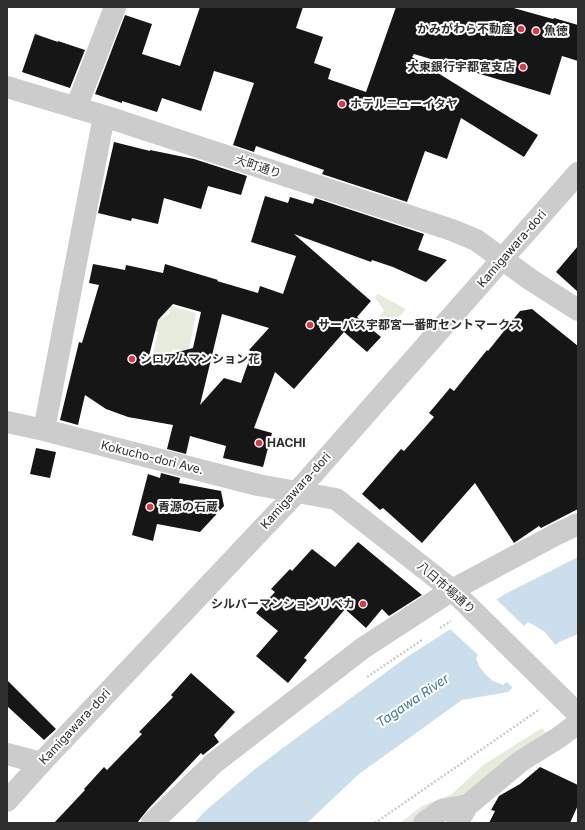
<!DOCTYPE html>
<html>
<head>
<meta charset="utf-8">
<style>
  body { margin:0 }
  #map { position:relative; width:585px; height:830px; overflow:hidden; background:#fff; font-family:Inter,sans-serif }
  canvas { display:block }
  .frame { position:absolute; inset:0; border:8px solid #2f2f2f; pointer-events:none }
</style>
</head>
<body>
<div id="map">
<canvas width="585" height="830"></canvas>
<div class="frame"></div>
</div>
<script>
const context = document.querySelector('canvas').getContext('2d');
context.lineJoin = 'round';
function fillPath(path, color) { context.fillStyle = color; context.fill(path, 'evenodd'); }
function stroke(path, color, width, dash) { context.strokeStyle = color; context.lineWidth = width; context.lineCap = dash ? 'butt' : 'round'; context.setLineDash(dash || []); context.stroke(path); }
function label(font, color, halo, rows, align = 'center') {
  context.font = font + ' Inter,"Noto Sans JP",sans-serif'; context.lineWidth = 4; context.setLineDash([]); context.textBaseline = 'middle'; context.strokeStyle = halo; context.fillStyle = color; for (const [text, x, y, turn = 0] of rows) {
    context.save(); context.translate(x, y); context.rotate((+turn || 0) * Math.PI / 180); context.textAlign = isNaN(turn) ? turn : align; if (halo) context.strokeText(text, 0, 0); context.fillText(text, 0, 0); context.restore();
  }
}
const green = new Path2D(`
  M378,294L406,309L395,322L392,320L393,318L389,317L385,320L380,316L384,310L375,298Z
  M171,306L196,313L186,364L184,353L179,349L172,350L170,358L153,354L158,332L151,330L155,316L163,318L169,314Z
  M542,728L549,737L489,779L418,823H400L422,806L452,794L483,765Z`);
const water = new Path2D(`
  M578,557V634L559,642L508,692L462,700L359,774L307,823H194L205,811L255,769L299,736L407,657L505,594Z`);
const pier = new Path2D(`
  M495,598L524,626L528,622L537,627L545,632L557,647L514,689L507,682L503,685L493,681L485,674L479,666L476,658L478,655L449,628Z`);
const building = new Path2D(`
  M200,7H303L296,28L323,37L314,63L331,69L328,79L366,92L396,7H510L553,19L554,18L578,25V61L562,56L550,95L414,54L412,57L538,135L524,157L461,118L447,159L425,151L407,202L322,174L324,170L256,146L254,152L233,145L254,83L214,71L201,111L162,98L157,112L122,101V103L95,94L125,15L152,24L142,54L180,66Z
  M35,34L58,42V41L85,50L70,88L22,72Z
  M114,142L150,151V150L194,159L247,176L241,195L208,186L201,209L164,198L158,224L132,218L131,221L98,213Z
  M265,196L288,203L290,197L313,204L315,198L424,234L418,250L447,260L426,282L393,267L372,260L371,262L294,234L371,301L357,317L381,337L367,352L344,332L294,389L275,372L254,428L272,433L263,467L223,458L226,446L190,436L186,454L167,449L173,425L128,417L106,409L85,395L78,425L60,420L79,342L82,343L99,285L89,283L93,264L125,270L126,265L163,273L165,264L218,280L217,281L258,293L260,286L283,294L296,256L251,242ZM173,304L201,312L193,348L148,360L158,320ZM222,314L269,328L249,350L252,352L241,383L224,378L200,405Z
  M578,246V292L556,272Z
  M532,309L578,346V509L541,528L539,526L514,543L475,483L422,543L383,508L380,510L362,494L401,449L404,451L434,417L429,413L450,388L454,391L487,350L488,351L520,311Z
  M36,448L56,452L50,478L30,474Z
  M161,473L180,478L179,483L221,491L224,506L200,532L157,524L153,541L132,535L148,474L160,478Z
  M358,542L422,595L389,616L382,609L366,628L345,609L304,658L307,660L288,683L256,656L278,631L256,613L275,592L271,589L290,569L292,571L312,549L335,567Z
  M191,673L235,712L214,735L219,742L203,755L201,753L149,808L137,823H54L85,790L84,789L104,767L107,770L142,734L139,732L173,697L171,695Z
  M7,680L56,729L44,740L7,706Z
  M540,767L578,785V805L570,823H489L495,811L491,810L499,796L520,784Z`);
const path = new Path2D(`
  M440,628L451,621
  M367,677L422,640
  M375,823L540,709`);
const minor = new Path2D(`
  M7,87L104,116L452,230L476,240L531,280L578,310
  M76,108L115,7
  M7,422L44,430L258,485L336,499L452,590L578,714
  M44,430L104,116
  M7,754L41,763
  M152,823L214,763L363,648L452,590L555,535L578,524
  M424,823L442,810L468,805
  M457,823L468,805L521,761L558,738L578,723`);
const tertiary = new Path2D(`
  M7,801L41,763L297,492L578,173`);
const markers = [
  [521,29,4,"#e23544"],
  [536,31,4,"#e23544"],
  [523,67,4,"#e23544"],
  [342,104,4,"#e23544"],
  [310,325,4,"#e23544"],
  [132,359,4,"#e23544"],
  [259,443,4,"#e23544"],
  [150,507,4,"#e23544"],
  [363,604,4,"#e23544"]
];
const poiNames = [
  ["かみがわら不動産",513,29,"right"],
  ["魚徳",544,31],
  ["大東銀行宇都宮支店",515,67,"right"],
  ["ホテルニューイタヤ",350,104],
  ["サーパス宇都宮一番町セントマークス",318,325],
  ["シロアムマンション花",140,359],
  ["HACHI",267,443],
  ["青源の石蔵",158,507],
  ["シルバーマンションリベカ",355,604,"right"]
];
const streetNames = [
  ["大町通り",258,167,18],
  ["Kamigawara-dori",512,249,-49],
  ["Kokucho-dori Ave.",152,458,14],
  ["Kamigawara-dori",296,491,-48],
  ["八日市場通り",446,588,41],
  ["Kamigawara-dori",75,727,-47]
];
const waterNames = [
  ["Tagawa River",413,701,-34]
];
fillPath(green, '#e5ecdd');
fillPath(water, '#cadfeb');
fillPath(pier, '#fff');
fillPath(building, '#161616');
stroke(path, '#ccc', 2.5, [2, 2]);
stroke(minor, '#ccc', 22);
stroke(tertiary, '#ccc', 22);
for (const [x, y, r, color] of markers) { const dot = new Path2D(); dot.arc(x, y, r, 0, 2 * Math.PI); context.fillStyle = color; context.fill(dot); stroke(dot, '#fff', 1.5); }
label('bold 12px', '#2f2f2f', '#fff', poiNames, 'left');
label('12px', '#2f2f2f', '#fff', streetNames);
label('italic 13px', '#3e7190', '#fff', waterNames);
</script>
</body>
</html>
